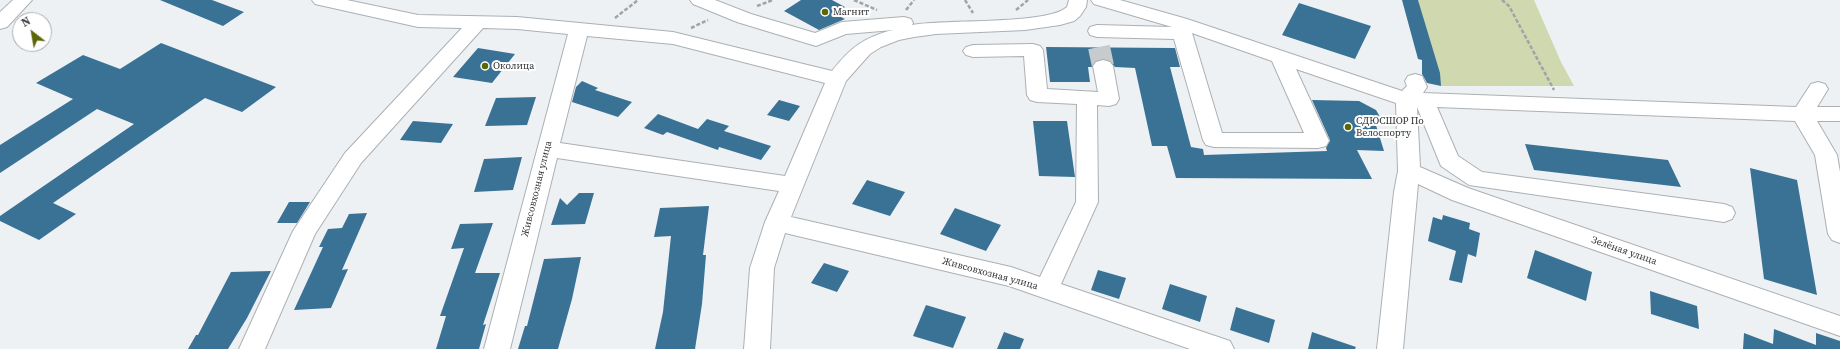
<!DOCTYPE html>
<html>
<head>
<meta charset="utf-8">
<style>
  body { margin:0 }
  #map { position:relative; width:1840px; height:349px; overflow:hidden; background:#edf1f4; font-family:"Source Serif 4",serif }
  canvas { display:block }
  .north { position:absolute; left:12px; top:12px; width:40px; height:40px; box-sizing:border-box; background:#fff; border:1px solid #acadad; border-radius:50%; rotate:329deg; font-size:11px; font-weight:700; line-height:16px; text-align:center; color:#303133 }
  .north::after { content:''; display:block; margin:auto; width:14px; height:18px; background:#5b6608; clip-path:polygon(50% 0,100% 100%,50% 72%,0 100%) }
</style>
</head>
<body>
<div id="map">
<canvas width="1840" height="349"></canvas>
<div class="north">N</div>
</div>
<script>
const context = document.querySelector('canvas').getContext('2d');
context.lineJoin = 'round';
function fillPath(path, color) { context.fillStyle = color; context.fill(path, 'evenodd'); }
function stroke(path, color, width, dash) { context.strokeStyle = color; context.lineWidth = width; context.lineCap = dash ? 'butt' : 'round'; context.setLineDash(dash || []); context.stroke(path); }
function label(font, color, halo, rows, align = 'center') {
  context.font = font + ' "Source Serif 4",serif'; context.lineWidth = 4; context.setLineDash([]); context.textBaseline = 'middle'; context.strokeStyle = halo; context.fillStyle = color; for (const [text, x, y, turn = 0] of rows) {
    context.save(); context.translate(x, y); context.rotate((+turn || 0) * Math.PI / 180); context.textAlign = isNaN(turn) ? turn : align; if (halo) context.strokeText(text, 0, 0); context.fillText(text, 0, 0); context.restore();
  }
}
const green = new Path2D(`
  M1418,0H1534L1561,62L1574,86H1441Z`);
const building = new Path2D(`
  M160,0H212L244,12L223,26Z
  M801,0H832L845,7L835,14L845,19L819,30L784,11Z
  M1402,0H1418L1440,73L1441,86L1427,83L1422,74V60L1418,59Z
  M1299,3L1371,26L1355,59L1282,35Z
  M161,43L276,87L242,112L205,98L53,203L76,214L39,240L0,221V216L134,124L97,109L0,173V145L73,99L36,83L83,55L120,69Z
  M1046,47L1175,48L1180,67H1170L1191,147L1203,149L1204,155L1327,151L1326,148L1330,140L1312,100L1359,101L1376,110L1383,122H1375L1384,151L1357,150L1372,179L1176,178L1167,146H1152L1135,68L1115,67L1110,61L1103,59L1096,61L1092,67H1088L1090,82H1050Z
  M478,48L515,54L492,83L453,77Z
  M582,81L598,88L595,90L632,102L618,117L572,102L576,87Z
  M536,97L527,125L485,126L496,98Z
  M779,100L800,106L789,121L767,115Z
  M658,114L698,129L707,119L729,126L724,131L771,146L761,160L719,147L718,150L667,132L663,135L644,128Z
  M413,121L453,124L441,143L400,140Z
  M1033,121H1067L1075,177L1039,176Z
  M1525,144L1668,160L1681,187L1534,170Z
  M522,157L513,190L474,192L484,159Z
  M1750,168L1797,180L1817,295L1764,279Z
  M867,180L905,192L890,216L852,204Z
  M579,193H594L585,224L551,225L560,198L567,205Z
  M289,202H310L297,223H277Z
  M709,206L703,255H706L702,304L695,349H655L663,312L671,236L654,237L660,208Z
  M955,208L1001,225L986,251L940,234Z
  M367,213L342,270L348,269L331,308L294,310L323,247H319L328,229L342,228L349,214Z
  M1443,215L1470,223L1469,229L1480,233L1476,257L1468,254L1462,283L1449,280L1456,251L1428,241L1433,217L1442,220Z
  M493,223L475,273H500L483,325L486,324L479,349H436L446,316H440L464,248L451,249L460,224Z
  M1535,250L1592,272L1586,301L1527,278Z
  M581,257L572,299L558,349H518L525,326H527L544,259Z
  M824,263L849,271L837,292L811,283Z
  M1098,270L1126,278L1119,299L1091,290Z
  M271,271L247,318L228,349H188L196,335H198L231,272Z
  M1170,284L1207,296L1200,322L1162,309Z
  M1650,291L1697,306L1699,329L1651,314Z
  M926,305L966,317L953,348L913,336Z
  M1236,307L1275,320L1269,343L1230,330Z
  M1774,329L1816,345V333L1840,341V349H1743L1744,333L1773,344Z
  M1004,332L1024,339L1020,349H997Z
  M1312,332L1356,347L1355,349H1308Z`);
const minorTunnel = new Path2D(`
  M1099,47L1103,66`);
const path = new Path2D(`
  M854,0L877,10
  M965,0L973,13
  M1502,0L1509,6L1554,90
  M757,6L773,0
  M906,10L914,0
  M1016,10L1028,0
  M615,18L638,0
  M691,28L708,20`);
const minor = new Path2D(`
  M13,0H32L7,27L0,29V12Z
  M312,0H347L418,15L517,17L673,32L832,71C850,48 864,37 893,30L846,34L816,46L737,22L693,4L690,0H715L751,14L815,33L842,22L904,17L911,19L913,23L912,25C944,19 1048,25 1067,7L1069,0H1087L1086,7L1080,16L1074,21L1060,25L1025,30L936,34L914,37L899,40L881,47L870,54L846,81L791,217L1011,267L1040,277L1076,202L1077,104L1037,102L1030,100L1027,95L1024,56L973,57L966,55L963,51L966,47L973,45L1033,44L1040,46L1043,50L1047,89L1098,92L1093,66L1096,62L1103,60L1110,62L1113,66L1119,99L1116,104L1109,106L1097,105L1098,202L1061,284L1230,341L1234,349H1190L1009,286L785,233L774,268L770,349H744L750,268L765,222L779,191L557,158L510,349H484L568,34L517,29L483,28L361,163L315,234L265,349H239L293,231L345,153L462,28L418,27L315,4ZM587,36L673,44L825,83L785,176L560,143Z
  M1091,0H1120L1187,19L1402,91L1407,86L1405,81L1408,76L1415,74L1422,76L1427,87L1423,93L1796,107L1811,84L1818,82L1825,84L1828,89L1817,107H1840V121H1817L1837,155L1840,172V243L1832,240L1828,234L1815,155L1795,121L1437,107L1458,156L1482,172L1724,204L1732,207L1735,213L1732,219L1724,222L1469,185L1441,166L1417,107L1420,167L1468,188L1840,316V336L1452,200L1418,184L1403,349H1377L1394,192L1398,171L1396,103L1296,69L1329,141L1326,146L1318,148L1214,147L1206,145L1203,140L1174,39L1097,37L1090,35L1088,31L1090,27L1097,25L1172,27L1094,4ZM1192,33L1272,61L1304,133H1222Z`);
const markers = [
  [825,12,4,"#5b6608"],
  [485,66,4,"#5b6608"],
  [1348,127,4,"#5b6608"]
];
const poiNames = [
  ["Магнит",833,12],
  ["Околица",493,66],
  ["СДЮСШОР По",1356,121],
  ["Велоспорту",1356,133]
];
const streetNames = [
  ["Живсовхозная улица",537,189,-76],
  ["Зелёная улица",1624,251,19],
  ["Живсовхозная улица",990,274,15]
];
fillPath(green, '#d0d8b0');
fillPath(building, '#397295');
stroke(minorTunnel, '#c7cbcd', 22, [22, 11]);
stroke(minor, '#acb0b3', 2);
stroke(path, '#a1a4a7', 2.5, [4, 2]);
fillPath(minor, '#fff');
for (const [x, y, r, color] of markers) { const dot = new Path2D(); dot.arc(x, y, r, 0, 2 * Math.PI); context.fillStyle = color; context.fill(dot); stroke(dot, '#fff', 1.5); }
label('10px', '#303133', '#fff', poiNames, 'left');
label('10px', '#303133', '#fff', streetNames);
</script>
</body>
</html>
